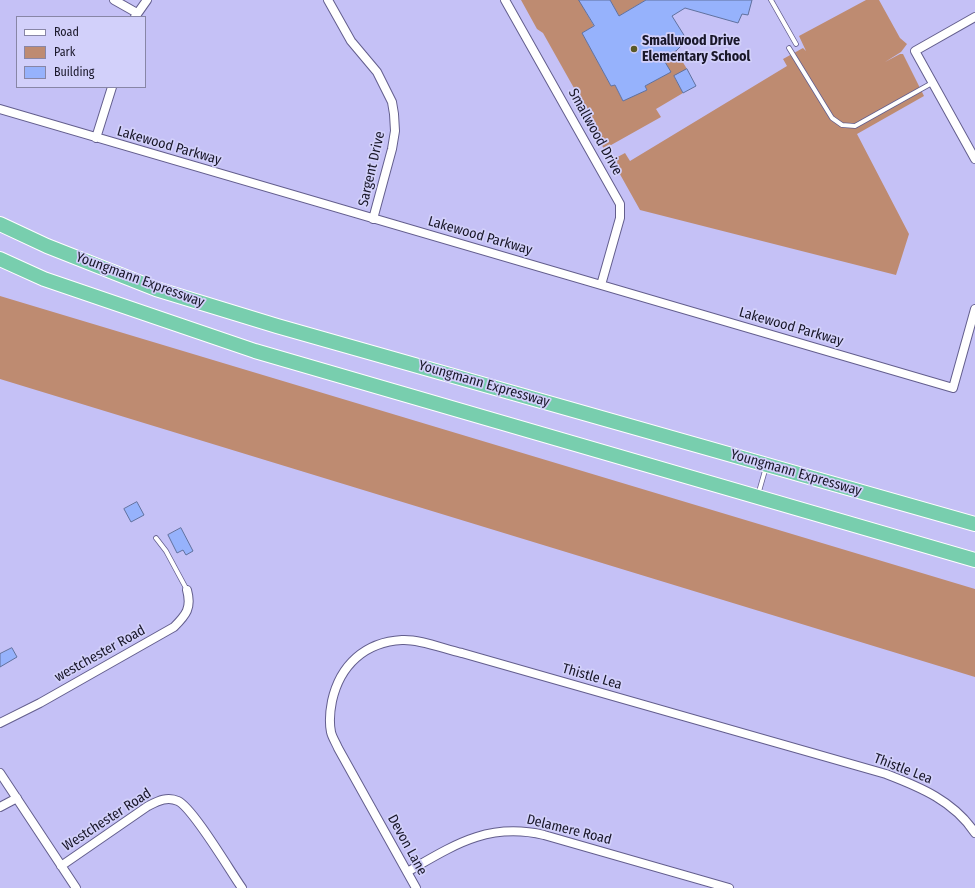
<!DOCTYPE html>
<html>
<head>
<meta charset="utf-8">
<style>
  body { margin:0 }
  #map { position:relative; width:975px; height:888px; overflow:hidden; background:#c5c1f6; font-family:"Fira Sans Condensed",sans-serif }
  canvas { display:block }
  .legend { position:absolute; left:16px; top:16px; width:130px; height:72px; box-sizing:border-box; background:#d2d0fa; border:1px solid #8886a6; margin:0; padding:5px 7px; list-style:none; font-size:12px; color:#191729 }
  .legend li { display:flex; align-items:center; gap:8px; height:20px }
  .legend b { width:20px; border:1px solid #8886a6 }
</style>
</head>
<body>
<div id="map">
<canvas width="975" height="888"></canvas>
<ul class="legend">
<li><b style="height:5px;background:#fff"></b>Road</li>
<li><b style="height:11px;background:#be8b71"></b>Park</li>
<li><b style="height:11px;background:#96b2fc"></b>Building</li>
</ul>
</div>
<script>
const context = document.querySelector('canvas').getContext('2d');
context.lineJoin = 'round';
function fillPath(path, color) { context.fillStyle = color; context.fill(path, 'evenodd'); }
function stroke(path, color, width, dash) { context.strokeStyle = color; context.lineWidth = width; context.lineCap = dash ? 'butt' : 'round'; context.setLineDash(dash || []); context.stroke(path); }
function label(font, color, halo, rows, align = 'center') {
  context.font = font + ' "Fira Sans Condensed",sans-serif'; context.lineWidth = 3.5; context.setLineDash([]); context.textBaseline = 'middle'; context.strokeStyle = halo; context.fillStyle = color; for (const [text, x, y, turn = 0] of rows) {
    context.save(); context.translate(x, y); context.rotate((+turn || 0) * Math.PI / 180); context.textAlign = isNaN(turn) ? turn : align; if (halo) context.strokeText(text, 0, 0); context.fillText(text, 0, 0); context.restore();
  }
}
const green = new Path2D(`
  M521,0H579L594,26L582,33L611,86L615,85L623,101L641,89L642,92L647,90L645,86L670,72L662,57L676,51L687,69L674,76L683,93L656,109L661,117L604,149L578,102L579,97L543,33L537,29Z
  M610,0H646L619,16Z
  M866,0H879L900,38L907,44L901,52L885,62L900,54H903L924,96L857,134L909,234L896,275L640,210L612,160L625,153L630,161L787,66L783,59L803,48L806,51L799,36Z
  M0,296L975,589V677L0,379Z`);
const building = new Path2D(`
  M579,0H610L619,16L646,0H752L748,15L742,14L738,23L685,8L672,16L687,40L676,51L662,57L671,72L645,86L647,90L623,101L615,85L611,86L582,33L594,26Z
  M687,69L696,86L683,93L674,76Z
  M137,502L144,515L131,522L124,509Z
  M181,528L193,551L186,555L183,550L177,553L168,535Z
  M12,648L17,657L0,667V654Z`);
const service = new Path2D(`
  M771,0L796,44
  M789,48L832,118L842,125L855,126L932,83
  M758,495L766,467
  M156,538L166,551L187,590`);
const minor = new Path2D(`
  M114,0L137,13
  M328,0L351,41L377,72L392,102L394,114L395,131L392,149L373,219
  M505,0L620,204V218L601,285
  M135,17L147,0
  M975,17L915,51L975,159
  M0,109L953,388L975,309
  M96,138L112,87
  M0,723L40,703L174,627C186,615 192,608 187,590
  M0,773L76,888
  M0,807L17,798
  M61,866L148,806C158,801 167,796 178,801C193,808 230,871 242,888
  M407,872C454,845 488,822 544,835L729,888
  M416,888L338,748C336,743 332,737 331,732C329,722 330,711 332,701C340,665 365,642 402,640C420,639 444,649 462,653L886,774C920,787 954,801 975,833`);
const motorway = new Path2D(`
  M0,224L47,246L156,289L277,326L975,524
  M0,259L44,279L255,351L975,560`);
const markers = [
  [634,49,4,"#5a5926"]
];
const poiNames = [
  ["Smallwood Drive",642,41],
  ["Elementary School",642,57]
];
const streetNames = [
  ["Smallwood Drive",595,132,61],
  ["Lakewood Parkway",169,146,16],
  ["Sargent Drive",372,169,-77],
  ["Lakewood Parkway",480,236,16],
  ["Youngmann Expressway",140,280,20],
  ["Lakewood Parkway",791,327,16],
  ["Youngmann Expressway",484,384,16],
  ["Youngmann Expressway",796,473,16],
  ["westchester Road",100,654,-29],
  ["Thistle Lea",592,677,16],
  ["Thistle Lea",903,769,21],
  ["Westchester Road",107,820,-33],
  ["Delamere Road",569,830,14],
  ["Devon Lane",407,845,61]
];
fillPath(green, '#be8b71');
fillPath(building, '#96b2fc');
stroke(building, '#60719e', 1);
stroke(service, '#635e8d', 5.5);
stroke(minor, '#635e8d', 10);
stroke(motorway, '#fff', 16);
stroke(service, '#fff', 4);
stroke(minor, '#fff', 8);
stroke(motorway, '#78ceae', 14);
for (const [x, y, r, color] of markers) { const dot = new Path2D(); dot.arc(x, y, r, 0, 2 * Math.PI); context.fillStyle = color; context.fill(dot); stroke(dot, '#d2d0fa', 1.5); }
label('bold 14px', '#191729', '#d2d0fa', poiNames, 'left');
label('14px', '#191729', '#d2d0fa', streetNames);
</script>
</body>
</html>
